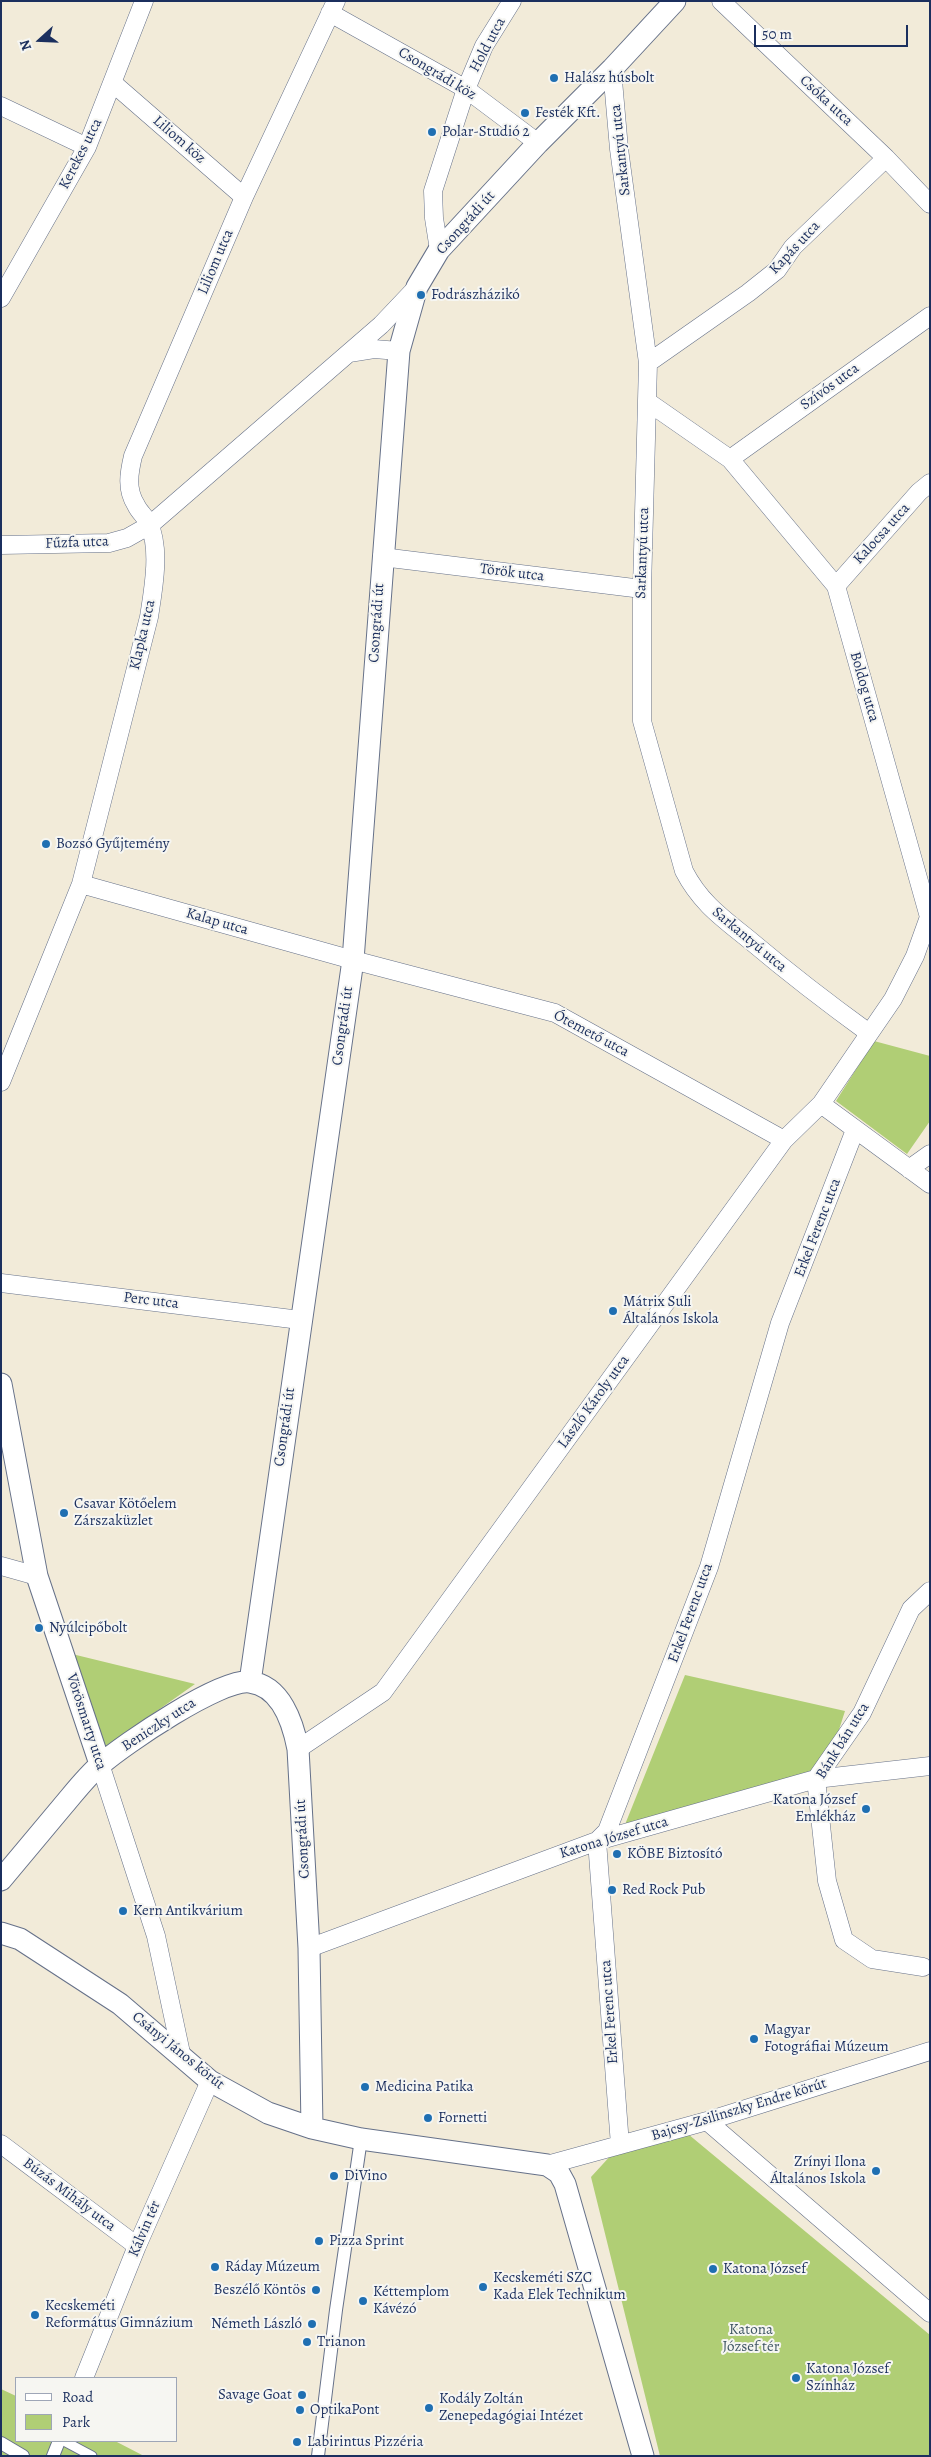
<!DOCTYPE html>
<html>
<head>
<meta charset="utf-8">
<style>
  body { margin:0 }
  #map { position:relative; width:931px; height:2457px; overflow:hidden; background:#f2ebd9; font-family:Alegreya,serif }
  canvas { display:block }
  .frame { position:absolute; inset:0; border:2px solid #1b2f5e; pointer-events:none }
  .legend { position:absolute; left:15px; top:2377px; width:162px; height:65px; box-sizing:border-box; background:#f6f6f2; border:1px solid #9ea6b7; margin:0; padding:6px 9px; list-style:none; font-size:15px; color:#1b2f5e }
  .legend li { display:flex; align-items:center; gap:10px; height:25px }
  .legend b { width:25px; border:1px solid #9ea6b7 }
  .north { position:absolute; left:15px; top:15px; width:50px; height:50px; -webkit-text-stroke:4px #f6f6f2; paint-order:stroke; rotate:250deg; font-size:14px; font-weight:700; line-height:20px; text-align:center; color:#1b2f5e }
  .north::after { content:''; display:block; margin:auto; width:18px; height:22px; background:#1b2f5e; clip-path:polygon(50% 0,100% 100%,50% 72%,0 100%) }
  .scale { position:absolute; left:754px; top:25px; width:154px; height:22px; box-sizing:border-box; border:2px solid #1b2f5e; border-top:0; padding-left:6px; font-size:15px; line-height:18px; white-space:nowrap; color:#1b2f5e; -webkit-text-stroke:4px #f6f6f2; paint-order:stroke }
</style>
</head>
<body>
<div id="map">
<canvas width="931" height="2457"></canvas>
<div class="frame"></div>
<ul class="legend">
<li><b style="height:6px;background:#fff"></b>Road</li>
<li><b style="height:14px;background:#b0ce75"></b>Park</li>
</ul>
<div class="north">N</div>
<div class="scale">50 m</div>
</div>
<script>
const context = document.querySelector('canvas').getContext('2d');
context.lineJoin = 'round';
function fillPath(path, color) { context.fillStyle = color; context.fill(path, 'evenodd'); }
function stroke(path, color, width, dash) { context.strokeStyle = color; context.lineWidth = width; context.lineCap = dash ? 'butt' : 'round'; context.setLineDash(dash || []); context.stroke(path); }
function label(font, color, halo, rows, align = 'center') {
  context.font = font + ' Alegreya,serif'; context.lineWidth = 4; context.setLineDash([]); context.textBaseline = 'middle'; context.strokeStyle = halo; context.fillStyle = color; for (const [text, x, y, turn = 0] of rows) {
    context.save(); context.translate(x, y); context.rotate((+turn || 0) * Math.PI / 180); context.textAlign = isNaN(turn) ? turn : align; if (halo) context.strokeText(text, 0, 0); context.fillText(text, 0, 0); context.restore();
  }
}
const green = new Path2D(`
  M874,1041L930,1056V1121L907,1154L836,1101Z
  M72,1654L195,1684L106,1747Z
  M685,1675L845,1711L821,1786L622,1832Z
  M688,2134L930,2335V2456H660L591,2177L613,2153Z
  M1,2389L16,2396V2441H115L144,2456H1Z`);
const service = new Path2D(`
  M64,2441L92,2456`);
const pedestrian = new Path2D(`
  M1,2443L23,2456
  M53,2456L59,2441
  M318,2456L336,2310L361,2139`);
const minor = new Path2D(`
  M721,1L886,158L930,204
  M330,13L466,89L538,143
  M612,69L619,149L648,363L642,589V721L684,871C701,904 724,919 752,942C790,974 829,1004 869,1033
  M114,84L244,197
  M1,106L87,147
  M439,250L434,218L433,191L466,89L484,46L512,1
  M1,298L87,147L144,1
  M349,353L374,349L399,351
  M648,363L748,293L777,270L793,247L886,158
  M730,459L930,316
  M1,545L109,543L127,538L150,525L381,325L417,287
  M382,557L642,589
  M836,586L919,492L930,483
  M81,884L353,960L555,1013L784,1140
  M1,1082L81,884L149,617C153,591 161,549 149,524C146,517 139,512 136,505C126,489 129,473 133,456L244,197L336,1
  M821,1104L930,1184
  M909,1169L930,1154
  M1,1283L300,1320
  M1,1566L37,1576
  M298,1749L383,1692L784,1140L821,1104L893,999L915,956L929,917L836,586L730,459L648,402
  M100,1764L156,1936L182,2058
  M309,1948L597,1841L816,1779L930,1766
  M923,1967L872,1959L844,1940L827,1881L816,1779L862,1713L911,1609L930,1591
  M707,2121L930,2313
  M1,2144L137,2246
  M620,2145L597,1841L607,1831L709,1567L780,1323L855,1130
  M547,2165L707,2121L930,2051
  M84,2378L137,2246L210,2081`);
const tertiary = new Path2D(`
  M1,1384L37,1576L100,1764
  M250,1682L353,960L399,351L417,287L439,250L538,143L612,69L675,1
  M1,1880C22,1855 42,1831 62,1807C74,1793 86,1777 100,1765C124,1744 221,1678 250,1682C281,1686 293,1723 298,1749L309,1948L312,2128
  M1,1933L20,1939L120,2004L210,2081L268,2113L312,2128L361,2139L547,2165L559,2173L565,2184L643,2456`);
const markers = [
  [554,78,5,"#1f6fb2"],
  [525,113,5,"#1f6fb2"],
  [432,132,5,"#1f6fb2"],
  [421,295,5,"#1f6fb2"],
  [46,844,5,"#1f6fb2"],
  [613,1311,5,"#1f6fb2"],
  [64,1513,5,"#1f6fb2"],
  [39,1628,5,"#1f6fb2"],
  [866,1809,5,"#1f6fb2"],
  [617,1854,5,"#1f6fb2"],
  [612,1890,5,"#1f6fb2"],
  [123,1911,5,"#1f6fb2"],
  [754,2039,5,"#1f6fb2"],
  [365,2087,5,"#1f6fb2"],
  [428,2118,5,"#1f6fb2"],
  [876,2171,5,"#1f6fb2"],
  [334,2176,5,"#1f6fb2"],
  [319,2241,5,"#1f6fb2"],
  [215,2267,5,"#1f6fb2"],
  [713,2269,5,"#1f6fb2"],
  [483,2287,5,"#1f6fb2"],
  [316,2290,5,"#1f6fb2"],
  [363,2301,5,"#1f6fb2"],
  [35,2315,5,"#1f6fb2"],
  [312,2324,5,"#1f6fb2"],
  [307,2342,5,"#1f6fb2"],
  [796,2378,5,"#1f6fb2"],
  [302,2395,5,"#1f6fb2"],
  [429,2408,5,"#1f6fb2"],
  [300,2410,5,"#1f6fb2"],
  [297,2442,5,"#1f6fb2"]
];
const streetNames = [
  ["Hold utca",488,45,-62],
  ["Csongrádi köz",437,74,31],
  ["Csóka utca",826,101,43],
  ["Liliom köz",179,140,41],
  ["Sarkantyú utca",621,150,-96],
  ["Kerekes utca",81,154,-63],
  ["Csongrádi út",466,223,-48],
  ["Kapás utca",795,248,-47],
  ["Liliom utca",216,262,-67],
  ["Szívós utca",830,387,-36],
  ["Kalocsa utca",882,534,-48],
  ["Fűzfa utca",77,543,-2],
  ["Sarkantyú utca",643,553,-88],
  ["Török utca",512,573,7],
  ["Csongrádi út",377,623,-86],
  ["Klapka utca",143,635,-77],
  ["Boldog utca",864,687,74],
  ["Kalap utca",217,922,16],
  ["Sarkantyú utca",749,940,40],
  ["Csongrádi út",343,1026,-82],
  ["Ótemető utca",591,1034,28],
  ["Erkel Ferenc utca",818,1228,-69],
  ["Perc utca",151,1301,7],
  ["László Károly utca",594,1402,-54],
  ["Csongrádi út",285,1427,-82],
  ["Erkel Ferenc utca",691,1613,-70],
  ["Vörösmarty utca",86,1722,72],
  ["Beniczky utca",159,1725,-33],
  ["Bánk bán utca",843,1741,-58],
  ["Katona József utca",614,1838,-17],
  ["Csongrádi út",303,1839,-93],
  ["Erkel Ferenc utca",610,2012,-94],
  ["Csányi János körút",178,2051,39],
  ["Bajcsy-Zsilinszky Endre körút",739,2110,-17],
  ["Búzás Mihály utca",69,2195,37],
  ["Kálvin tér",145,2229,-67]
];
const poiNames = [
  ["Halász húsbolt",564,78],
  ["Festék Kft.",535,113],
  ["Polar-Studió 2",442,132],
  ["Fodrászházikó",431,295],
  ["Bozsó Gyűjtemény",56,844],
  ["Mátrix Suli",623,1302],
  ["Általános Iskola",623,1319],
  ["Csavar Kötőelem",74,1504],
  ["Zárszaküzlet",74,1521],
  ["Nyúlcipőbolt",49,1628],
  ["Katona József",856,1800,"right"],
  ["Emlékház",856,1817,"right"],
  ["KÖBE Biztosító",627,1854],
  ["Red Rock Pub",622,1890],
  ["Kern Antikvárium",133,1911],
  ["Magyar",764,2030],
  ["Fotográfiai Múzeum",764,2047],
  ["Medicina Patika",375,2087],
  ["Fornetti",438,2118],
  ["Zrínyi Ilona",866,2162,"right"],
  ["Általános Iskola",866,2179,"right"],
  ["DiVino",344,2176],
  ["Pizza Sprint",329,2241],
  ["Ráday Múzeum",225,2267],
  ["Katona József",723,2269],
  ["Kecskeméti SZC",493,2278],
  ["Kada Elek Technikum",493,2295],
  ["Beszélő Köntös",306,2290,"right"],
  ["Kéttemplom",373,2292],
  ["Kávézó",373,2309],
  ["Kecskeméti",45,2306],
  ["Református Gimnázium",45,2323],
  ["Németh László",302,2324,"right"],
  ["Trianon",317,2342],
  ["Katona József",806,2369],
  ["Színház",806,2386],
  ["Savage Goat",292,2395,"right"],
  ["Kodály Zoltán",439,2399],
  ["Zenepedagógiai Intézet",439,2416],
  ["OptikaPont",310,2410],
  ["Labirintus Pizzéria",307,2442]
];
const parkNames = [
  ["Katona",751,2330],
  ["József tér",751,2347]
];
fillPath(green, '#b0ce75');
stroke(service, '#667189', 11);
stroke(pedestrian, '#667189', 14);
stroke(minor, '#667189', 19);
stroke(tertiary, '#667189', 23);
stroke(service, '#fff', 9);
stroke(pedestrian, '#fff', 12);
stroke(minor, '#fff', 18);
stroke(tertiary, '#fff', 21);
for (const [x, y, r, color] of markers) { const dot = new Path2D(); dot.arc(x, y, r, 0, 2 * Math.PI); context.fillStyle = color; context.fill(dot); stroke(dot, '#f6f6f2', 2); }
label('15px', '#1b2f5e', '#f6f6f2', streetNames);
label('15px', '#1b2f5e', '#f6f6f2', poiNames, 'left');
label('15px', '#405764', '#f6f6f2', parkNames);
</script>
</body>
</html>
